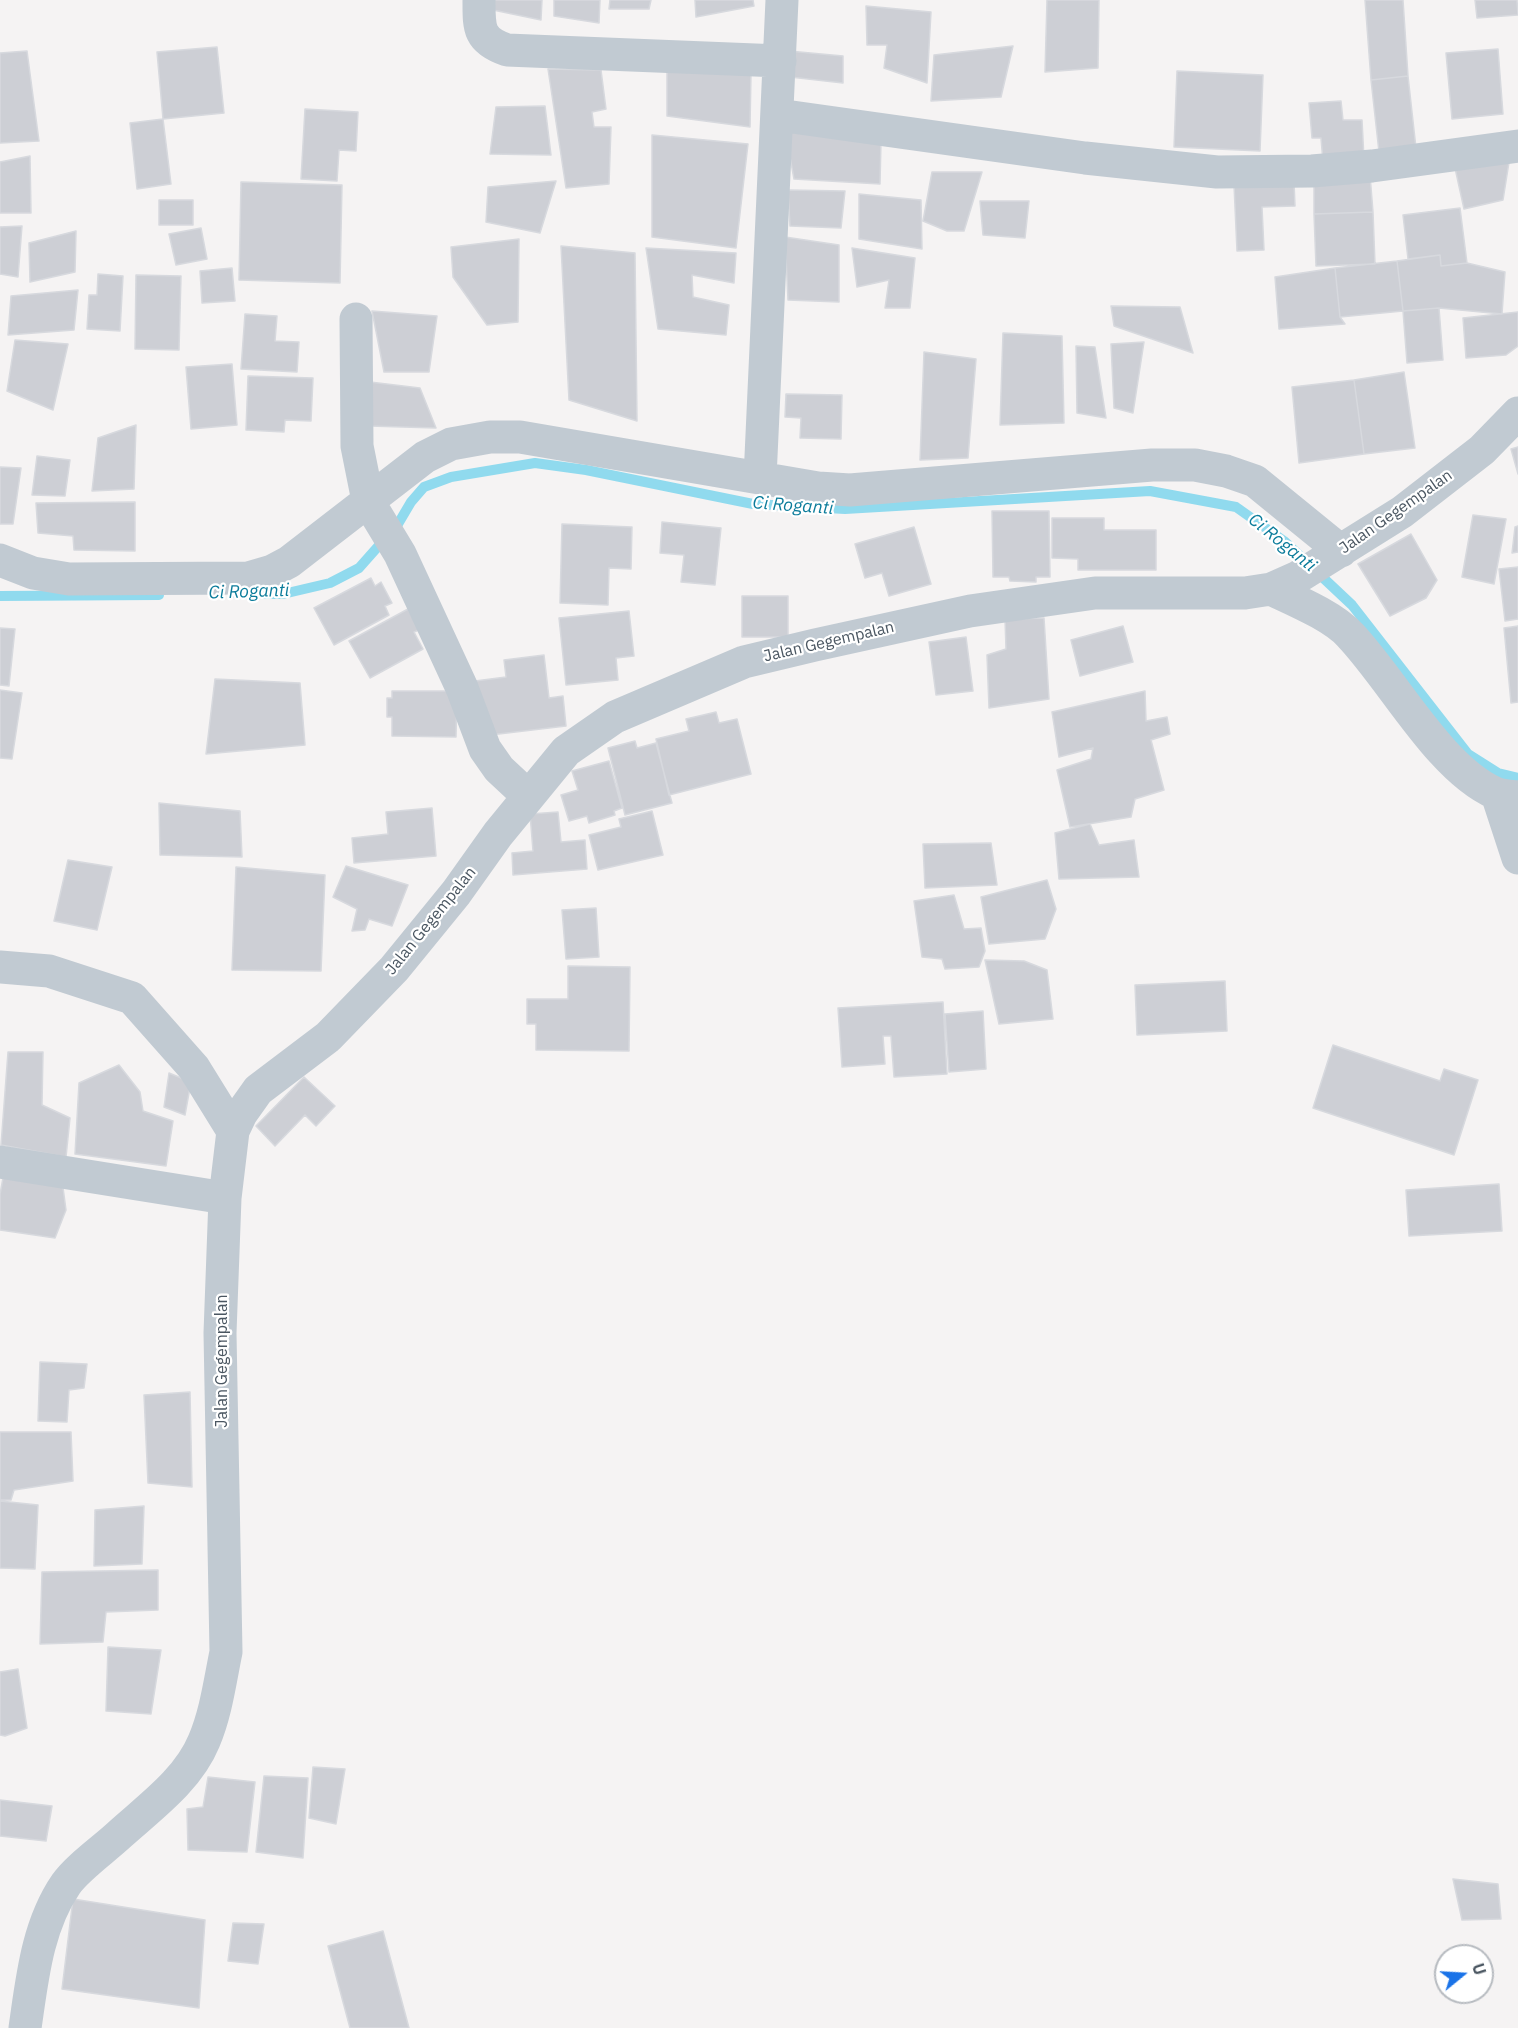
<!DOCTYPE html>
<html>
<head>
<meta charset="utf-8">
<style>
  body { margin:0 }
  #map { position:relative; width:1518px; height:2028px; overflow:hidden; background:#f5f3f3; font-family:"IBM Plex Sans",sans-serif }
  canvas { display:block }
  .north { position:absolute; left:1434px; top:1944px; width:60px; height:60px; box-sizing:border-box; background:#fff; border:2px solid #b7bbc0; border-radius:50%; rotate:72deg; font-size:16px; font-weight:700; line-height:24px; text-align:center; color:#4a5661 }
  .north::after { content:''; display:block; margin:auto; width:21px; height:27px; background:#1a73e8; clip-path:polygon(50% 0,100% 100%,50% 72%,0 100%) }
</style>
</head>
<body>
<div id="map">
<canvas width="1518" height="2028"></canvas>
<div class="north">U</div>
</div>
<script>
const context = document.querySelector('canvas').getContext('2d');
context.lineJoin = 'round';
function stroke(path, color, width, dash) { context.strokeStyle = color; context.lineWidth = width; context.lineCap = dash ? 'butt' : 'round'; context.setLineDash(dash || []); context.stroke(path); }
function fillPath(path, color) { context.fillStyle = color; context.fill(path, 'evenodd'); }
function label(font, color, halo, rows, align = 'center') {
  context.font = font + ' "IBM Plex Sans",sans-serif'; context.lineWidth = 4.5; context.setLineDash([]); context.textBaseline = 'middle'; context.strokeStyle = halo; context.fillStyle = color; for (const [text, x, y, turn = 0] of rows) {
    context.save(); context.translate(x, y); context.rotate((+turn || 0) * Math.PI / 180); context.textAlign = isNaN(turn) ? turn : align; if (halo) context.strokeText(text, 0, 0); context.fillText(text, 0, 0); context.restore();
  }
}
const stream = new Path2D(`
  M237,594H283L330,583L359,568L398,524L411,502L424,487L451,477L535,463L586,470L753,504L845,509L1150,491L1236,507L1284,541L1352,605L1468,754L1498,773L1518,778
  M0,596L159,595`);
const building = new Path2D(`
  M493,0H542L541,20L493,10Z
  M554,0H600L599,23L554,16Z
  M610,0H651L649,9H609Z
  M695,0H753L754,6L696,17Z
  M1047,0H1099L1098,68L1045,72Z
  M1365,0H1403L1408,76L1371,80Z
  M1475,0H1517L1518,15L1477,18Z
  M866,6L931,12L927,83L884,68L887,45H867Z
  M1013,46L1001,97L931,101L934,55Z
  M217,47L224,113L163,119L157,52Z
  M1498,49L1503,114L1452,119L1446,53Z
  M27,51L39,141L0,143V53Z
  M789,51L843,56V83L790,77Z
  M667,65L751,73L750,127L667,116Z
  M548,69L601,70L606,109L592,112L594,127H611L609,184L566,188Z
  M1177,71L1263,75L1260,151L1174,147Z
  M1408,76L1416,148L1379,152L1371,80Z
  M1341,101L1343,120H1362L1364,159L1323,162L1321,138H1312L1309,103Z
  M545,106L551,155L490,154L496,107Z
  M305,109L358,112L356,151L339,150L337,181L301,179Z
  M163,119L171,184L137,189L130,123Z
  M785,130L881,141L880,184L794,179Z
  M652,135L748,144L736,248L652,237Z
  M30,156L31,213H0V162Z
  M1510,156L1503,200L1464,209L1455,168Z
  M932,172H982L964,231H947L923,221Z
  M1370,175L1373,212L1314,214V178Z
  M556,181L540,233L486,222L488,187Z
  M241,182L342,185L340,283L239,280Z
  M1294,182L1295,206L1262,207L1264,250L1237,251L1234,185Z
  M788,190L845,191L841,228L790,226Z
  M859,194L921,200L922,249L859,239Z
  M159,200H193V225H159Z
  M980,201H1029L1025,238L983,235Z
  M1460,208L1467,263L1441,266L1440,255L1408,259L1403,215Z
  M1373,212L1375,264L1316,266L1314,214Z
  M22,226L18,277L0,274V227Z
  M201,228L207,259L176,265L169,234Z
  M76,231L75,272L30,282L29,243Z
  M785,237L839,245V302L788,300Z
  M519,239L518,322L487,325L453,277L451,247Z
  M561,246L635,253L637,421L569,400Z
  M646,248L736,253L734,283L692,275L693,297L729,305L726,335L658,329Z
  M852,248L915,258L910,308H885L889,280L857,287Z
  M1440,255L1441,266L1467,263L1505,272L1502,314L1439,308L1403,311L1397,261Z
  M1397,261L1403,311L1340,317L1335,268Z
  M232,268L235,301L202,303L200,271Z
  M1335,268L1340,317L1345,324L1279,329L1275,277Z
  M98,274L123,276L120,331L87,329L89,295H97Z
  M136,275L181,276L179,350L135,349Z
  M78,290L74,330L8,335L11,296Z
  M1111,306L1180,307L1193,353L1114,326Z
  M1439,308L1443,360L1407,363L1403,311Z
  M372,311L437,316L429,372H384Z
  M1518,312V346L1506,355L1466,358L1463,318Z
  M245,314L277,316L275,341L299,342L297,372L241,369Z
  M1003,333L1062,336L1064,423L1000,425Z
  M15,340L68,344L53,410L7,391Z
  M1144,342L1133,413L1114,408L1111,344Z
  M1076,346L1095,347L1106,418L1077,413Z
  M924,352L976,359L968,458L920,460Z
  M232,364L237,425L191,429L186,367Z
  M1404,372L1415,448L1364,454L1354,380Z
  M248,376L313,378L311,421L285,420L284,432L246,430Z
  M1354,380L1364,454L1299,463L1292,387Z
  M370,382L420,388L436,428L369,426Z
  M786,394L842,395L841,439L800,438L801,418L785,417Z
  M136,425L134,489L92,491L98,438Z
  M1518,447V474L1511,449Z
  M37,456L70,460L65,496L32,495Z
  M0,467L21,468L13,524H0Z
  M135,502V551L74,550L73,536L38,533L36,503Z
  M992,511H1049L1050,577H1036V582L1010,581L1009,577H993Z
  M1473,515L1506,519L1494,584L1462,577Z
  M1052,518H1104V530H1156V570H1078V559L1052,558Z
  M662,522L721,528L715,585L681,582L684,555L660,553Z
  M562,524L632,527L631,569L609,568L608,605L560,603Z
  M1518,526V552L1512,553L1515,527Z
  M914,527L931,584L889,596L882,573L865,578L855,544Z
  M1411,534L1437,580L1426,598L1390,616L1358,564Z
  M1518,567V619L1505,621L1499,569Z
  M371,578L375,586L381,582L392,603L385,606L389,615L334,645L314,608Z
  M742,596H788V637H742Z
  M408,609L419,630L414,632L423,649L370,678L349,641Z
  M629,611L634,656L616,658L618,680L566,685L559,618Z
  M1044,618L1049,699L989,708L987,655L1006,649L1005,619Z
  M1123,626L1133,662L1080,676L1071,640Z
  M1518,626V702L1511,703L1504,628Z
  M0,628L15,629L9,686L0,685Z
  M966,637L973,691L936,695L929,642Z
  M544,655L549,698L563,696L566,726L482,736L475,681L506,677L504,660Z
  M215,679L300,683L305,745L206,754Z
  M0,690L22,693L12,759L0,758Z
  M392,691H457L456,737L392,736V717H387V698H392Z
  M1145,691L1146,721L1167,717L1170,734L1151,740L1164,790L1135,799L1131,817L1070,827L1057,770L1091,759L1093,748L1059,757L1052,712Z
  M716,712L719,723L737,719L751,774L669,795L656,739L689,731L686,719Z
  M635,741L637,748L656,743L672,803L625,815L608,748Z
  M609,761L622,808L614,811L615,815L589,823L587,816L569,821L561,795L578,790L572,771Z
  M159,803L240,811L242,857L160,855Z
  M432,808L436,856L354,863L352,838L388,834L386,812Z
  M652,811L663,855L598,870L589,835L621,827L619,819Z
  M558,812L561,842L585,840L587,869L513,875L512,853L533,851L530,814Z
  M1090,824L1099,845L1134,840L1139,877L1059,879L1055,833Z
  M991,843L997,885L925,888L923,844Z
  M68,860L112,867L97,930L54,921Z
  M346,866L408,885L392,926L369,919L365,930L352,931L357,909L333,897Z
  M236,867L325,875L321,971L232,970Z
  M1047,880L1056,909L1045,939L989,944L981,897Z
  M954,895L964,929L981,928L985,951L979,967L945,969L942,959L922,957L914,901Z
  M596,908L599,957L566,959L562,910Z
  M985,960L1024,961L1047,970L1053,1019L999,1024Z
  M568,966L630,967L629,1051L536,1050V1024H527V999H568Z
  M1225,981L1227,1031L1137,1035L1135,985Z
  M943,1002L947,1074L894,1077L891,1036H883L885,1064L842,1067L838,1008Z
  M983,1011L986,1069L949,1072L945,1014Z
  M1333,1045L1440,1081L1444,1069L1478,1080L1454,1155L1313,1108Z
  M8,1052H43L42,1105L70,1118L66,1157L1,1145Z
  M119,1065L140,1092L143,1111L173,1121L166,1166L75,1154L79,1083Z
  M169,1073L191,1082L185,1115L164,1107Z
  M304,1077L335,1106L316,1126L305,1115L275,1146L256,1126Z
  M3,1178L62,1180L66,1210L55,1238L0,1230V1194Z
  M1499,1184L1502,1231L1409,1236L1406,1190Z
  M40,1362L87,1364L84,1388L69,1390L67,1422L38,1421Z
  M190,1392L192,1487L148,1483L144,1395Z
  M0,1432H71L73,1481L14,1490L11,1500H0Z
  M0,1501L38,1505L35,1569L0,1568Z
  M144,1506L142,1564L94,1566L95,1510Z
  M158,1570V1610L106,1612L103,1642L40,1644L42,1572Z
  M108,1647L161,1650L151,1714L106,1711Z
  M18,1669L27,1728L5,1736L0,1735V1672Z
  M313,1767L345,1769L336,1824L309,1818Z
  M264,1776L308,1778L303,1858L256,1852Z
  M208,1777L255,1782L247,1852L188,1850L187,1809L203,1807Z
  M0,1800L52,1806L46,1841L0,1836Z
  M1453,1879L1498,1884L1501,1919L1462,1920Z
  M73,1899L205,1920L199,2008L62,1989Z
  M233,1923L264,1924L258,1964L228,1961Z
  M383,1931L409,2028H350L328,1946Z`);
const street = new Path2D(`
  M479,0C479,28 478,40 507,50L780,61
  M778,115L1085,158L1217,172L1312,171L1372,166L1518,146
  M356,319L357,446L368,501L400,554L462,688L485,749L499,769L528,796
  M760,478L782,0
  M0,560L33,573L69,579L248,578L272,571L289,562L425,457L451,444L490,437H520L818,488L850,490L1152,465H1195L1226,471L1255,481L1341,551
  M1271,589C1294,600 1333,616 1350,635C1393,680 1439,768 1495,793C1502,796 1511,796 1518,797
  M1497,794L1518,858
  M0,967L49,971L132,998L194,1068L233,1131
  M0,1162L225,1198
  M25,2028C32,1980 37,1926 66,1884C77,1868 104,1849 119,1835C150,1807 188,1780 204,1741C216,1713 220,1681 226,1652L220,1333L225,1198L233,1131L241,1114L258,1090L328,1037L394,969L456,893L498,834L566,751L615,717L744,662L815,645L970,611L1095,593H1245L1271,589L1298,577L1402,512L1482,450L1518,413`);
const streetNames = [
  ["Jalan Gegempalan",1396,512,-35],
  ["Jalan Gegempalan",829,642,-13],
  ["Jalan Gegempalan",431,921,-51],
  ["Jalan Gegempalan",222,1361,-90]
];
const waterNames = [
  ["Ci Roganti",793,506,4],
  ["Ci Roganti",1282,543,39],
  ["Ci Roganti",249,592,-2]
];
stroke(stream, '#90daee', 10);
fillPath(building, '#cdcfd5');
stroke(building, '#d7d9de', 1.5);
stroke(street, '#c1cad2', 33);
label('16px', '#4a5661', '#fff', streetNames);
label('italic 18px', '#0c7c9b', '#fff', waterNames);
</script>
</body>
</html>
